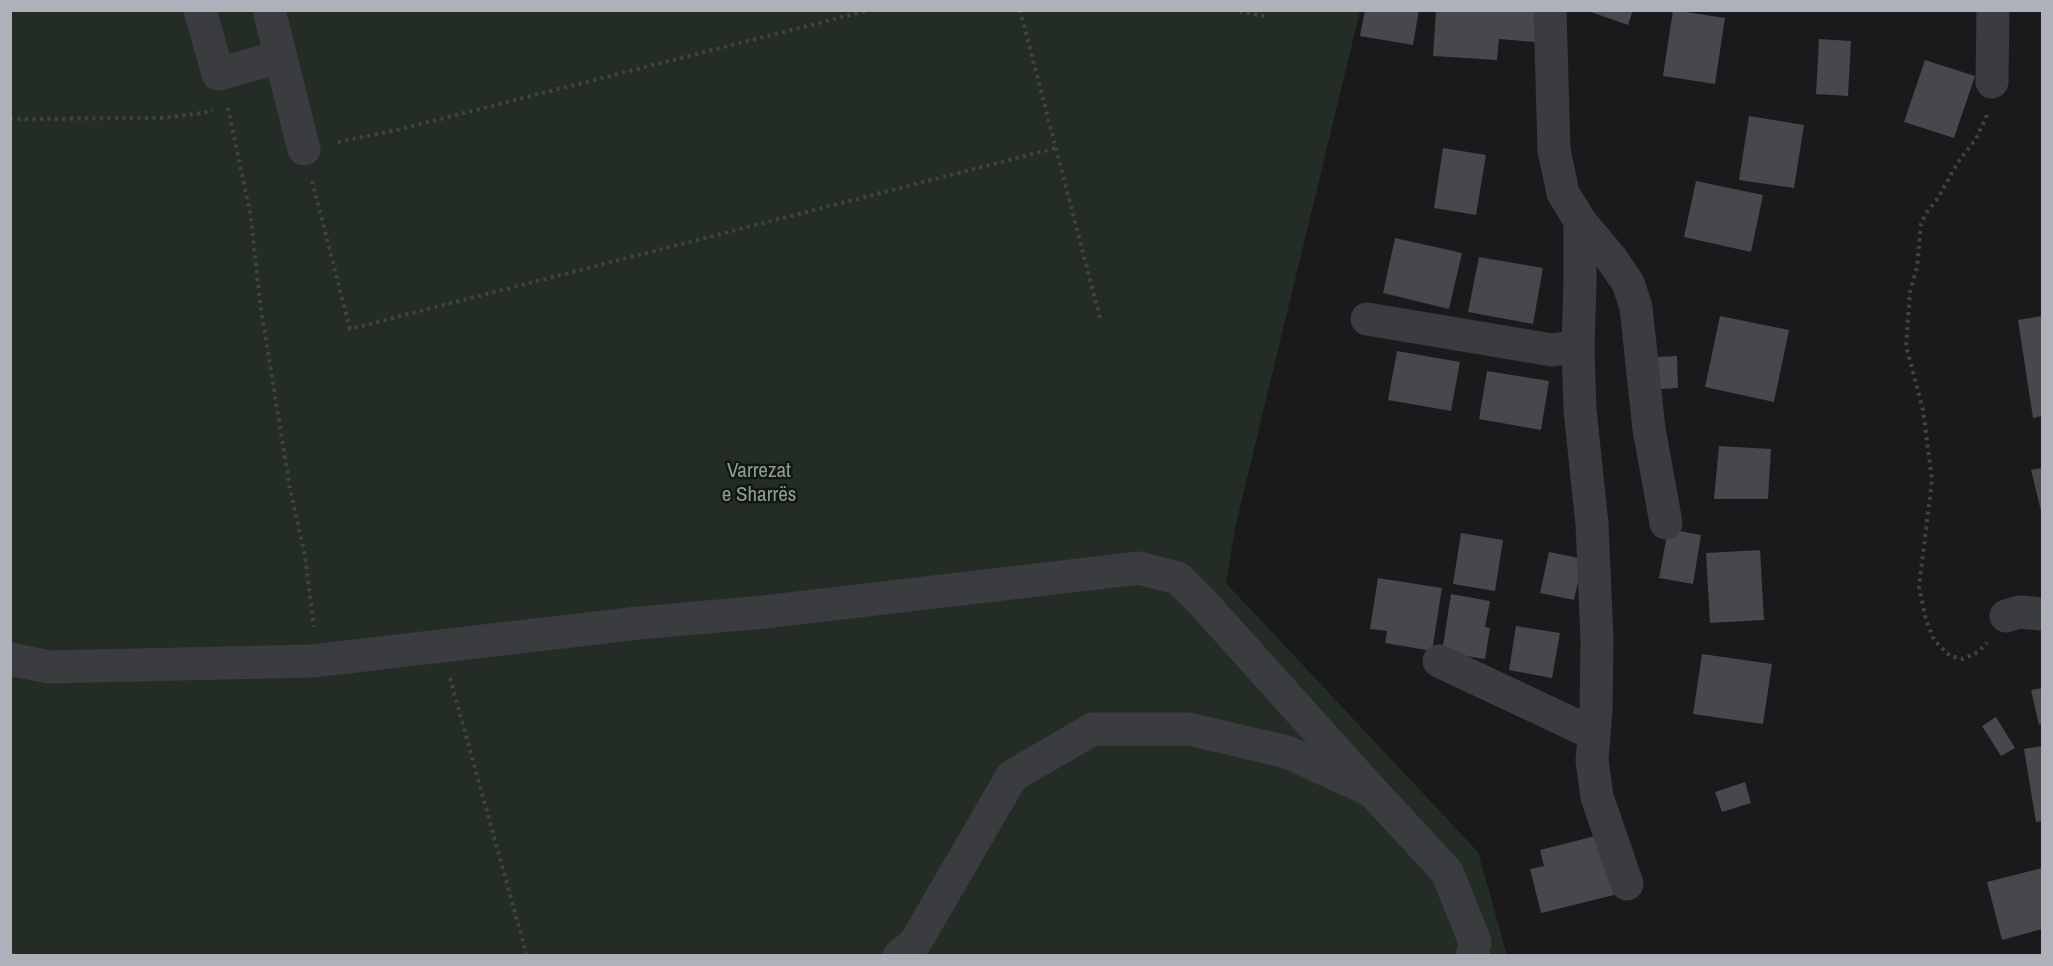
<!DOCTYPE html>
<html>
<head>
<meta charset="utf-8">
<style>
  body { margin:0 }
  #map { position:relative; width:2053px; height:966px; overflow:hidden; background:#1a1a1c; font-family:"Archivo Narrow",sans-serif }
  canvas { display:block }
  .frame { position:absolute; inset:0; border:12px solid #aeb1ba; pointer-events:none }
</style>
</head>
<body>
<div id="map">
<canvas width="2053" height="966"></canvas>
<div class="frame"></div>
</div>
<script>
const context = document.querySelector('canvas').getContext('2d');
context.lineJoin = 'round';
function fillPath(path, color) { context.fillStyle = color; context.fill(path, 'evenodd'); }
function stroke(path, color, width, dash) { context.strokeStyle = color; context.lineWidth = width; context.lineCap = dash ? 'butt' : 'round'; context.setLineDash(dash || []); context.stroke(path); }
function label(font, color, halo, rows, align = 'center') {
  context.font = font + ' "Archivo Narrow",sans-serif'; context.lineWidth = 5; context.setLineDash([]); context.textBaseline = 'middle'; context.strokeStyle = halo; context.fillStyle = color; for (const [text, x, y, turn = 0] of rows) {
    context.save(); context.translate(x, y); context.rotate((+turn || 0) * Math.PI / 180); context.textAlign = isNaN(turn) ? turn : align; if (halo) context.strokeText(text, 0, 0); context.fillText(text, 0, 0); context.restore();
  }
}
const green = new Path2D(`
  M10,11H1360L1235,528L1226,583L1478,852L1507,955H11Z`);
const building = new Path2D(`
  M1365,10H1419L1413,45L1360,36Z
  M1436,10H1538L1535,42L1499,39L1497,60L1433,56Z
  M1585,10H1633L1628,25Z
  M1673,10L1725,18L1715,84L1663,76Z
  M1819,39L1851,41L1848,96L1816,94Z
  M1925,60L1975,76L1954,138L1904,122Z
  M1749,116L1804,125L1794,188L1739,180Z
  M1443,148L1486,155L1476,215L1434,208Z
  M1696,181L1763,195L1751,252L1684,237Z
  M1395,238L1462,253L1449,309L1383,293Z
  M1479,257L1543,268L1533,324L1468,312Z
  M1720,316L1789,330L1774,402L1705,387Z
  M2042,316V416L2033,418L2018,320Z
  M1397,351L1460,362L1451,411L1388,400Z
  M1677,356L1678,388L1659,389L1657,357Z
  M1487,371L1549,381L1541,430L1479,419Z
  M1719,446L1771,449L1768,499H1714Z
  M2042,468V515L2031,470Z
  M1668,529L1701,535L1693,584L1659,578Z
  M1461,533L1503,540L1495,591L1453,584Z
  M1760,550L1764,620L1710,623L1706,553Z
  M1549,552L1583,559L1574,600L1540,593Z
  M1378,578L1442,588L1432,651L1385,643L1387,631L1370,629Z
  M1451,594L1490,601L1485,627L1490,628L1485,659L1442,652Z
  M1516,626L1560,633L1552,678L1509,670Z
  M1702,654L1772,664L1763,724L1693,714Z
  M2042,688V724L2039,725L2031,690Z
  M1996,717L2015,748L2001,756L1982,726Z
  M2042,746V821L2036,822L2024,749Z
  M1745,782L1751,803L1722,812L1715,792Z
  M1603,834L1618,894L1541,913L1530,869L1544,866L1540,850Z
  M2042,868V929L2002,940L1987,882Z`);
const path = new Path2D(`
  M1020,10L1100,318
  M1232,10L1269,17
  M228,108L250,212L261,309L290,489L305,556L314,627
  M1987,115L1976,139L1958,162L1938,198L1926,213L1921,224L1917,267L1910,292L1906,346L1923,410L1932,480L1919,587L1926,620L1934,640L1950,656L1963,659L1978,652L1987,643
  M10,119L161,118L203,113L213,110
  M338,142L397,130L870,10
  M312,181L350,329L1056,148
  M450,678L527,956`);
const minor = new Path2D(`
  M200,10L218,74L280,57
  M269,10L304,149
  M1550,10L1554,150L1563,193L1580,221L1611,258L1628,283L1636,307L1649,429L1666,523
  M1992,82L1993,10
  M1580,221V282L1578,346L1580,410L1592,524L1597,640L1596,711L1592,760L1597,797L1627,884
  M1367,319L1552,350L1578,346
  M2006,616L2019,612L2042,614
  M10,659L49,667L312,661L639,623L764,612L1139,568L1178,578L1203,603L1372,791
  M1439,661L1594,734
  M899,956L915,943L1012,776L1093,729H1189L1287,752L1372,791L1447,872L1475,942L1472,956`);
const parkNames = [
  ["Varrezat",759,471],
  ["e Sharrës",759,495]
];
fillPath(green, '#242c26');
fillPath(building, '#47474c');
stroke(path, '#424347', 4, [3, 4.5]);
stroke(minor, '#3b3c40', 33);
label('21px', '#87a28b', '#151517', parkNames);
</script>
</body>
</html>
